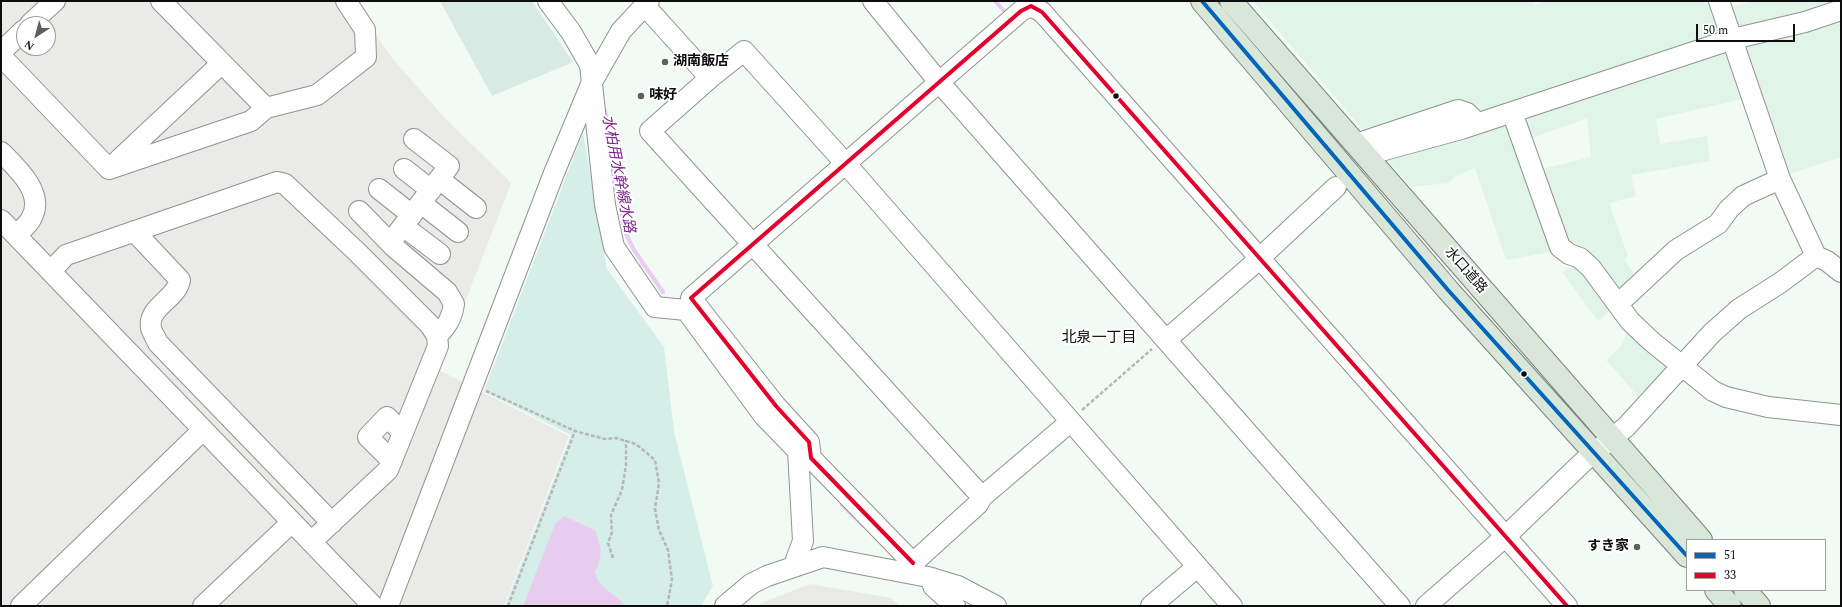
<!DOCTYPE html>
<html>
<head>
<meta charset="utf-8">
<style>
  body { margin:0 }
  #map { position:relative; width:1842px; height:607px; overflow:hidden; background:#f2faf4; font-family:Spectral,serif }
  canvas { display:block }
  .frame { position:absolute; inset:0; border:2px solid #0d0d0d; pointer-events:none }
  .legend { position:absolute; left:1686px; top:539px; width:140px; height:52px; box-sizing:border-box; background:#fff; border:1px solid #9e9e9e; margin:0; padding:5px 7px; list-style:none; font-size:12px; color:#0d0d0d }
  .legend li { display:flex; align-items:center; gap:8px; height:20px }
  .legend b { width:20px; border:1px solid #9e9e9e }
  .north { position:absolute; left:16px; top:16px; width:40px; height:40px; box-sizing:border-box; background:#fff; border:1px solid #9e9e9e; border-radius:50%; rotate:216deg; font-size:11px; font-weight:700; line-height:16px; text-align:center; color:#0d0d0d }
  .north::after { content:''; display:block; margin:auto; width:14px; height:18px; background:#5d605e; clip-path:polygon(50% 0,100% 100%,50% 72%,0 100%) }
  .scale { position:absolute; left:1696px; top:24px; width:99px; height:18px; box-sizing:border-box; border:2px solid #0d0d0d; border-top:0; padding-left:5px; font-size:12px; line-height:14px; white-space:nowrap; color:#0d0d0d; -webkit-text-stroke:3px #fff; paint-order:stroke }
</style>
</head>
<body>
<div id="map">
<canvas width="1842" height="607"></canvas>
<div class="frame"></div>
<ul class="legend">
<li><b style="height:5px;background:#0065bd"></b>51</li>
<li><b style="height:5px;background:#e4002b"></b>33</li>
</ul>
<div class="north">N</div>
<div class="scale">50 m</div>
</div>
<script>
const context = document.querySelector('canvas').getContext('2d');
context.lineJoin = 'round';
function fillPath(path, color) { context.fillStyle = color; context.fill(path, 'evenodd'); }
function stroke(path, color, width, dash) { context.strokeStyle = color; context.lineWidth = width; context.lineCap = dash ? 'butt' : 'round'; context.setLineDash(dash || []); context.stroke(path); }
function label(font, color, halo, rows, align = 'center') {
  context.font = font + ' Spectral,"Noto Sans JP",serif'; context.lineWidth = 4; context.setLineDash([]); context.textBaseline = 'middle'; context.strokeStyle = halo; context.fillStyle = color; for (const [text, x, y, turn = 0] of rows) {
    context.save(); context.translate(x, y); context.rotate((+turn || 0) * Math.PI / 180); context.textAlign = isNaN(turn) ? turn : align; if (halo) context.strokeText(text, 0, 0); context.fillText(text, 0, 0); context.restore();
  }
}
const industrial = new Path2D(`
  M1,1H352L393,59L443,116L511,183L439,370L569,436L504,606H1ZM24,24H48V48H24Z
  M810,584L892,598L899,606H757L761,603Z`);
const farmland = new Path2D(`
  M1253,1H1533L1536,5L1543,1H1714L1725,34L1481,118L1464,100L1365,132Z
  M1756,1H1841L1741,31L1735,27L1729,7Z
  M1841,19V157L1783,176L1742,49Z
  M1726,50L1746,98L1656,119L1660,144L1707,136L1710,161L1631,175L1636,196L1609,203L1628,256L1624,259L1637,278L1618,297L1570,249L1538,170L1591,157L1587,118L1530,139L1524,117Z
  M1509,123L1556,251L1506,260L1475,168L1456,176L1448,183L1411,187L1389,161Z
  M1580,263L1614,307L1598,321L1562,272Z
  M1629,328L1676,368L1643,402L1606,360L1621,346Z`);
const green = new Path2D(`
  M583,133L607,269L664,347L674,432L713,586L701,606H505L571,435L484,391Z`);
const cemetery = new Path2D(`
  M440,1H532L573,62L492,96Z`);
const water = new Path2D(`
  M564,516L596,531C596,536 598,538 599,543C603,553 599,564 595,572C598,589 616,593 625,606H523L555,524Z`);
const stream = new Path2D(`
  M995,1L1005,12
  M605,110L624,230L634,250L663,292
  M842,505L865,527`);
const path = new Path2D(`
  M486,391L575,431L605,439L616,438L636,444L655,460L659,483L655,509L659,530L668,550L672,580L667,606
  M1082,410L1152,349
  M613,558L608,543L612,532L611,515L622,490L626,465V440
  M508,606L575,431`);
const minor = new Path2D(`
  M161,1L266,108
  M548,1L571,32L590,65L605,205L614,247L655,307L686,310L764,416L798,451L803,541L794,565
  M873,1L939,82L1400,606
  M1719,1L1780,179L1816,256L1827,261L1841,272
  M645,6L710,78
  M30,24L55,1
  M1,52L24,30
  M1,56L109,169L222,63
  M1512,112L1560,247L1569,254L1580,258L1591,268L1630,321L1651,341L1713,391L1726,397L1768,407L1841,415
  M1356,144L1458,110L1467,113L1477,123
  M1381,151L1461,129L1733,39L1805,22L1841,10
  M1,152C17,168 46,194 31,219C28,225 21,230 16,235
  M109,169L251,121L266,108L317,95L366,57L365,30L346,1
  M404,169L431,190
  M439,179L476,208
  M379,189L412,215
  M421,203L458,232
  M359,211L394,247L447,292L454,304C452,318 447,326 437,336
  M1,220L373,606
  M403,226L440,254
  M134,231L180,280C177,299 147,307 151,328C152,333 156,338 158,343L332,523
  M390,243L449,166L414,139
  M51,271L66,255L277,182L285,184L357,252L430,325L437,336L438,346L388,470L311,542
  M1618,304L1676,250L1718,224L1729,209L1743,196L1780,179
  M1166,340L1249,268L1336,187
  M392,461L368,437L387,417L403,433
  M982,497L650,131L710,78L744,51L846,164L1232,606
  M913,563L811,458L809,442L776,406L691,298L1021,11L1031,6L1042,12L1567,606
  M903,572L978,504L982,497L1070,422
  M932,578L933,586L955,606
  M21,606L203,430
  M203,606L292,522
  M388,606L554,173L592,82L621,31L649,1
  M725,606L751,584L767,576L823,557L928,577L958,586L996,606
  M1151,606L1197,567
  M1426,606L1506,536L1584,461L1626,427L1712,333L1739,309L1780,283L1816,256`);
const highway = new Path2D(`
  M1202,1L1448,290L1687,556
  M1231,1L1701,540
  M1716,590L1730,606
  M1745,590L1759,606`);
const bus1 = new Path2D(`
  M1202,1L1448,290L1687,556`);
const bus2 = new Path2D(`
  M913,563L811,458L809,442L776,406L691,298L1021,11L1031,6L1042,12L1567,606`);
const markers = [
  [665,62,4,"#5d605e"],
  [641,96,4,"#5d605e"],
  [1116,96,3.5,"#0d0d0d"],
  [1524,374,3.5,"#0d0d0d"],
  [1637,547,4,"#5d605e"]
];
const poiNames = [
  ["湖南飯店",673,62],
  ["味好",649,96],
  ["すき家",1629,547,"right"]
];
const streetNames = [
  ["水口道路",1465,271,49]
];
const waterNames = [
  ["水柏用水幹線水路",617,174,79]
];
const neighbourhoodNames = [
  ["北泉一丁目",1099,339]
];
fillPath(industrial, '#eaeae7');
fillPath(farmland, '#e0f4e7');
fillPath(green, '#d5eee8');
fillPath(cemetery, '#d8eae4');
fillPath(water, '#e8cdf0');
stroke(stream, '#e8cdf0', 4);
stroke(minor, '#909491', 22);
stroke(highway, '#7d817e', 24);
stroke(path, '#b6b8b7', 2.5, [4, 2]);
stroke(minor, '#fdfefd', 20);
stroke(highway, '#d9e7d8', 22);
stroke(bus1, '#0065bd', 4);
stroke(bus2, '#e4002b', 4);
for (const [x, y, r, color] of markers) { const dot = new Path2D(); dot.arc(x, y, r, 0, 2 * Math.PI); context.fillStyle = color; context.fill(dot); stroke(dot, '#fff', 1.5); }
label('bold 14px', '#0d0d0d', '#fff', poiNames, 'left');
label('14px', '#0d0d0d', '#fff', streetNames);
label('italic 15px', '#802690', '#fff', waterNames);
label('15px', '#0d0d0d', '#fff', neighbourhoodNames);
</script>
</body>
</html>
